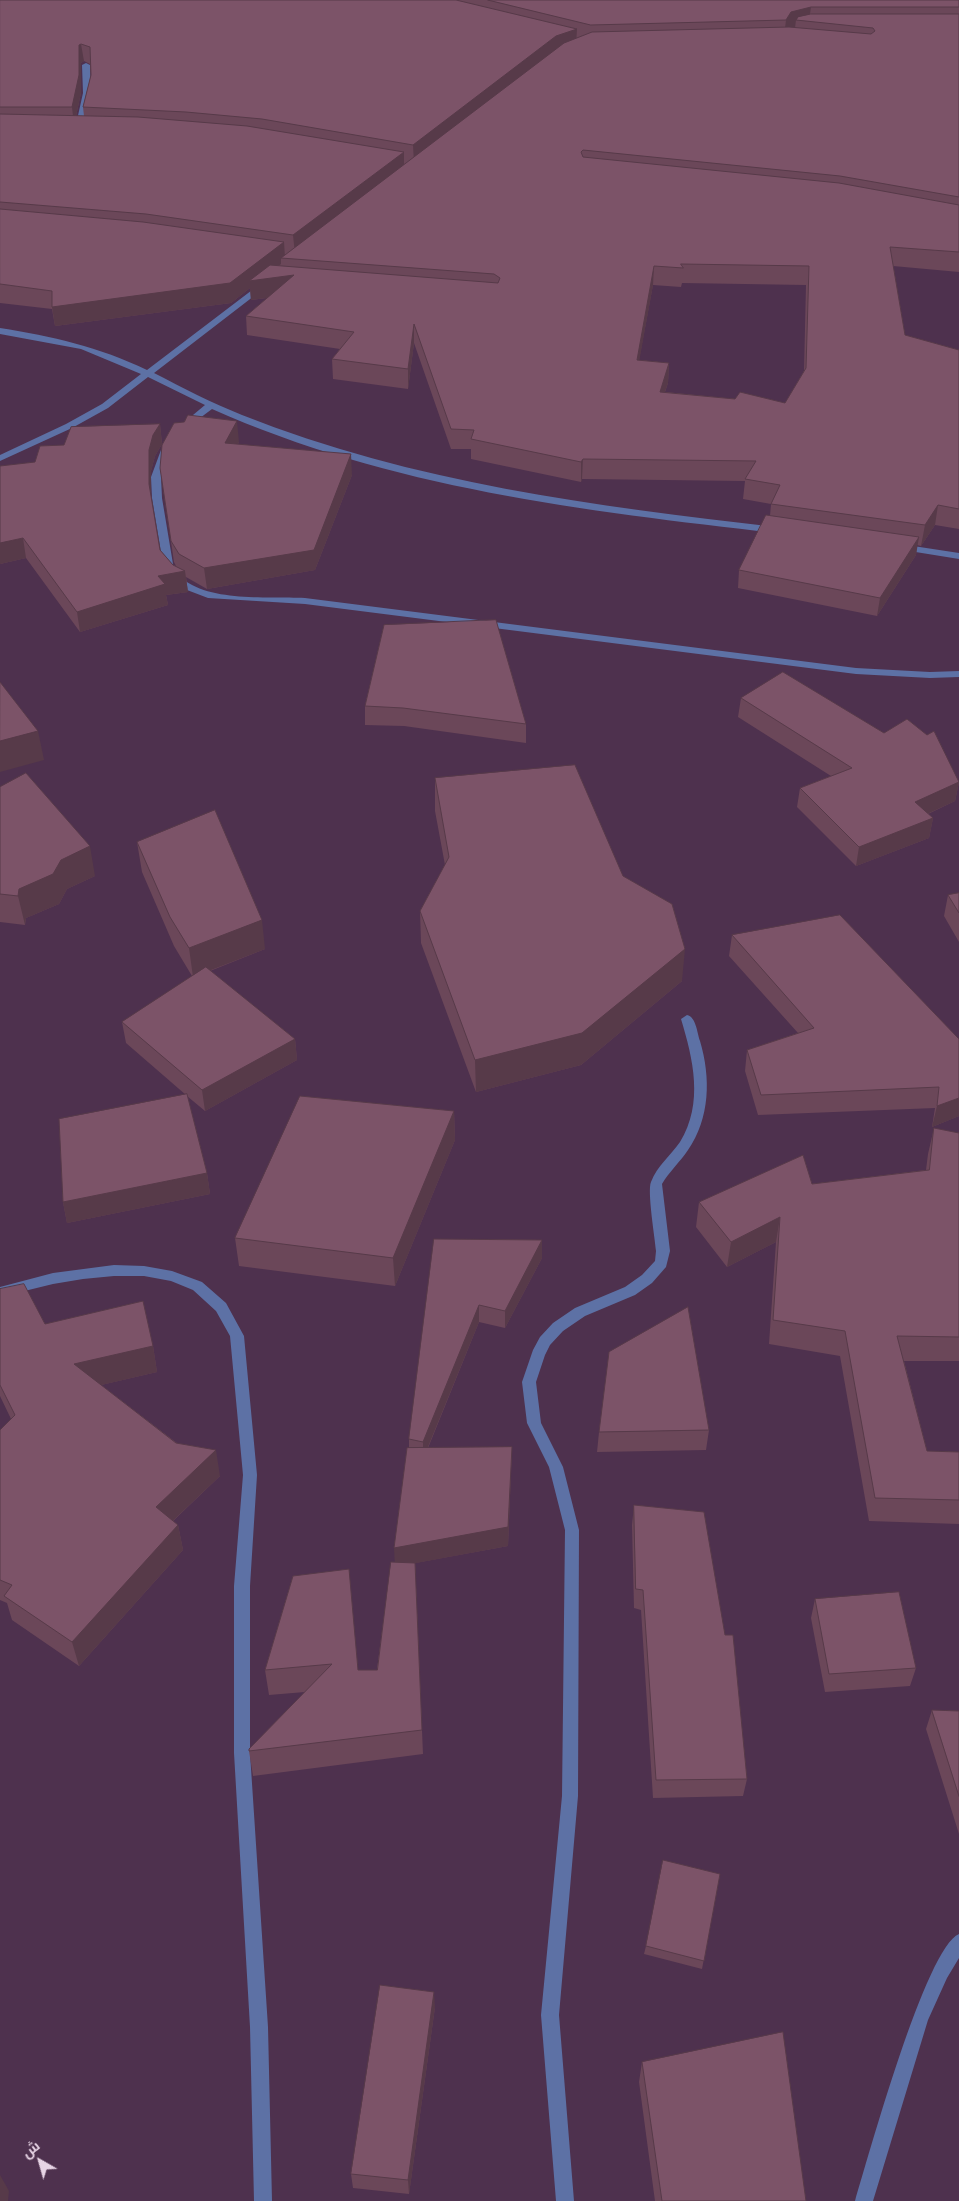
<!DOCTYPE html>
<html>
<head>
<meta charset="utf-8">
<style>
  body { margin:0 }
  #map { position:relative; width:959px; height:2201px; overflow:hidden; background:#4e314e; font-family:"Source Serif 4",Cairo,serif }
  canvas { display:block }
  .north { position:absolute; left:15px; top:2136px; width:50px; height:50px; -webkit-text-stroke:4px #4e314e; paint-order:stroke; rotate:322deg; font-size:14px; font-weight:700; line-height:20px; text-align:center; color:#e7d4e5 }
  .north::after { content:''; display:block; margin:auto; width:18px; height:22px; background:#e7d4e5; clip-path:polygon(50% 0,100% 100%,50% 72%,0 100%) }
</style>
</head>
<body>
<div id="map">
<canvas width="959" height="2201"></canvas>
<div class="north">ش</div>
</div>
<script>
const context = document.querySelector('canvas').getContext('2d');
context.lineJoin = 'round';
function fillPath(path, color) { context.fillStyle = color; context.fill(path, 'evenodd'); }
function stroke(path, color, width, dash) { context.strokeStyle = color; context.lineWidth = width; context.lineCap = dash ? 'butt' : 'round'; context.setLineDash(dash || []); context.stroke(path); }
const minor = new Path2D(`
  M86,63L90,65L91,93L83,129L79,131L75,129L83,93L82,65Z
  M260,284L267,286L154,373C183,388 212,403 242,415C413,483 595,506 776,527L781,530L776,533C585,511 389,488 212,409L184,430L181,429V425L205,405L148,377L108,408L72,428L0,461V455L66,424L102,404L141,374L81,349L0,334V328C52,336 99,347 147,370Z
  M166,447L171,450L161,477L162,498L174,570C199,604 267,596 305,598L856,668L930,672L959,671V677L930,678L856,674L305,604L208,598L187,590L172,580L164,570L152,498L151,477L161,450Z
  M900,544L959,553V559L897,549V545Z
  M687,1015C696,1017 697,1032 700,1041C711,1078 710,1118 688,1150C680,1162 669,1172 662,1184L670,1251L666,1267L652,1283L635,1295L585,1316L563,1331L550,1345L545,1355L536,1382L541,1423L563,1467L579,1530L578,1796L559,2015L574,2201H556L541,2015L562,1796L565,1530L549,1467L527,1423L522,1382L533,1350L540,1337L553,1323L575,1308L625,1287L642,1275L655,1261L656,1251C655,1238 647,1191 651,1182C657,1166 671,1155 680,1142C704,1103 693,1059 681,1019Z
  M114,1265L144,1266L172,1271L202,1282L226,1303L244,1336L257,1475L250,1586V1753L268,2027L272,2201H254L250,2027L234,1753V1586L243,1475L230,1336L216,1311L193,1290L171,1281L144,1276H114L83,1279L53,1284L0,1297V1287L53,1273Z
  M959,1934V1958L947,1978L928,2020L873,2201H855C868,2158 926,1947 959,1934Z`);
const wall = new Path2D(`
  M0,0H959V272L893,266L905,335L959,350V529L935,525L921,546L917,545L916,555L877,616L738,588L739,570L770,516L771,504L743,499L745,481L582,479L581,482L471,459V449H451L414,343L408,389L333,379L332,359L340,349L247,335L246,316L267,298L251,300L250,288L231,303L55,326L52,309L0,303ZM84,61L90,64L91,75L83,107L84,116H76L81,93V63ZM682,283L806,285L804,371L785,403L735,399L665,392L668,383L669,363L639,360L653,285L681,287Z
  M160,424L162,444L155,456L151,471V499L160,550L173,565L176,566L174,562L160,468L239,442L238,444L352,475L315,570L207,589L186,577L188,592L166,595L168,605L80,632L26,558L0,564L35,462L64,445Z
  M384,625L526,724V743L404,726L365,725V706Z
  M741,698L884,733L959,782L955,801L928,814L933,818L929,838L856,866L797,807L800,788L831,776L738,717Z
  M435,778L623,876L682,981L581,1065L476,1092L421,943L420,911L445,865L435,811Z
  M0,787L95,876L67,889L59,904L26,918L25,925L0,922Z
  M137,842L265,949L210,971L295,1039L297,1060L205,1111L187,1096L207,1173L210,1194L67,1223L63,1202L186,1095L126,1043L122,1022L192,976L174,946L142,872Z
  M959,893V942L944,916L948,895Z
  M732,935L959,1039V1116L932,1127L935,1108L758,1115L745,1071L747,1050L798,1033L729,956Z
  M454,1111L455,1140L395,1286L239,1266L235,1238Z
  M934,1128L959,1133V1361H904L927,1451L959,1452V1524L869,1521L840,1356L769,1344L776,1242L727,1267L696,1227L699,1202L812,1184L926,1170L928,1154Z
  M434,1239L542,1240V1258L505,1328L479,1322L428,1448L512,1447L508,1546L415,1563L423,1754L253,1776L249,1751L305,1692L269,1695L265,1670L293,1576L358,1670H377L395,1562L409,1448V1439Z
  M0,1289L45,1324L153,1346L157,1372L101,1385L220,1476L173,1521L178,1525L183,1550L79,1666L12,1620L7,1603L0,1600V1430L11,1419L0,1396Z
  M709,1430L706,1450L597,1452L599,1432Z
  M634,1505L725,1635L747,1779L743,1796L653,1798L641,1610L634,1608L632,1525Z
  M815,1599L916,1668L910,1686L825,1692L811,1618Z
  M932,1710L959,1711V1834L926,1729Z
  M720,1874L702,1969L644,1954L646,1946Z
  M435,2007L409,2194L353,2188L351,2174Z
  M642,2062L806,2201H655L639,2082Z`);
const shadedWall = new Path2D(`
  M811,7L809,21L796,20L795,28L784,37L786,20L791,12Z
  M577,29L576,46L414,163L413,145L556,36Z
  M81,44L84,61L81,63V93L74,125L72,107L79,45Z
  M404,152V170L295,254L293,235Z
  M284,242L285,258H281V264L262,279L294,275L295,294L251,300L250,288L231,303L55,326L52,307Z
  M654,266L653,285L636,379L637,360Z
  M414,324V343L408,389V369Z
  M669,363L668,383L658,412L660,392Z
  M237,421L239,442L227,463L225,443Z
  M160,424L162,444L155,456L151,471V504L149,484V450L153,435Z
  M351,454L352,475L315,570L207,589L204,568Z
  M583,459L582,479L581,482V462Z
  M938,505L935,525L921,546L925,525Z
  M919,537L916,555L877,616L880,598Z
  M23,538L26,558L0,564V543Z
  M185,571L188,592L166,595L168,605L80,632L77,612L158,576Z
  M38,731L44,760L0,772V741Z
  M959,782L955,801L912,821L915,802Z
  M933,818L929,838L856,866L859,847Z
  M90,846L95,876L67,889L59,904L26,918L25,925L18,896L19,889L61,860Z
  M262,920L265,949L193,977L189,948Z
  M685,949L682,981L581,1065L476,1092L475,1060Z
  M295,1039L297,1060L205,1111L202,1090Z
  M959,1098V1116L932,1127L937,1106Z
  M454,1111L455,1140L395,1286L393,1258Z
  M207,1173L210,1194L67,1223L63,1202Z
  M780,1217L776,1242L727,1267L731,1242Z
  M542,1240V1258L505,1328V1311Z
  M479,1305V1322L423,1459V1442Z
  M153,1346L157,1372L80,1390L74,1364Z
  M512,1447L508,1546L395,1567L394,1548Z
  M216,1450L220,1476L162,1531L156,1507Z
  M178,1525L183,1550L79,1666L72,1642Z
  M434,1992L435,2007L409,2194L408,2180Z
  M0,2175L9,2191L8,2201H0Z`);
const building = new Path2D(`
  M0,0H456L577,29L556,36L413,145L262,119L186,112L83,107L91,75L90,47L81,44L79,45V75L72,107H0Z
  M488,0H959V7H811L791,12L786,20L591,25Z
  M811,14H959V197L840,176L583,150L581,152L583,157L839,183L959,205V252L890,247L905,335L959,350V509L938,505L925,525L771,504L780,485L745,479L756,461L583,459L581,462L471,439L474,430L451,429L414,324L408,369L332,359L354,332L246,316L294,275L249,281L270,265L498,283L500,278L494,274L281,258L564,43L592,32L789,27L871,34L875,31L873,28L796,20L798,17ZM681,264L809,266L806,368L785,403L740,392L735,399L660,392L669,363L637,360L654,266L683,268Z
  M0,114L138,117L247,126L404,152L293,235L146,214L0,202Z
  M0,209L143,222L284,242L230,283L52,307V291L0,284Z
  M188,415L237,421L225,443L351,454L314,550L204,568L179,554L171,541L160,468L162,445L174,423L184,422Z
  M160,424L153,435L149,450V484L160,550L173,565L185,571L158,576L165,584L77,612L23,538L0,543V466L35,462L40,446L64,445L71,427Z
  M766,515L919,537L880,598L739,570Z
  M496,620L526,724L403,708L365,706L384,625Z
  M783,672L884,733L907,719L927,735L934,731L959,782L915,802L933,818L859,847L800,788L852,768L741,698Z
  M0,682L38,731L0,741Z
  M575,765L623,876L672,904L685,949L582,1033L475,1060L420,911L449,857L435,778Z
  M26,773L90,846L61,860L53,874L19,889L18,896L0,894V787Z
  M215,810L262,920L189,948L170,917L137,842Z
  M959,893V913L948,895Z
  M840,915L959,1039V1098L937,1106L939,1087L761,1095L747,1050L814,1028L732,935Z
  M206,967L295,1039L202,1090L122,1022Z
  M187,1094L207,1173L63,1202L59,1119Z
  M300,1096L454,1111L393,1258L235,1238Z
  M934,1128L959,1133V1337L897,1336L927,1451L959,1452V1500L875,1498L845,1331L773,1320L780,1217L731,1242L699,1202L803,1155L812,1184L929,1170Z
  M434,1239L542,1240L505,1311L479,1305L423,1442L409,1439Z
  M24,1284L45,1324L143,1301L153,1346L74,1364L176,1443L216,1450L156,1507L178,1525L72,1642L4,1596L12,1585L0,1580V1430L15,1415L0,1385V1289Z
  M688,1307L709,1430L599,1432L609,1352Z
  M512,1447L508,1527L394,1548L407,1448Z
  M634,1505L704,1512L725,1635H733L747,1779L656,1780L643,1590L636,1589Z
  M391,1562L415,1563L422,1730L249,1751V1749L332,1664L265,1670L293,1576L349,1569L358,1670H377Z
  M899,1592L916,1668L829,1674L815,1599Z
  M932,1710L959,1711V1796Z
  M663,1860L720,1874L704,1961L646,1946Z
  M380,1985L434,1992L408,2180L351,2174Z
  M783,2032L806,2201H662L642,2062Z`);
fillPath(minor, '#5d71a5');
fillPath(wall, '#6b4759');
fillPath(shadedWall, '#573a49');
fillPath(building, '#7c5368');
stroke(building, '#573a49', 1);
</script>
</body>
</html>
